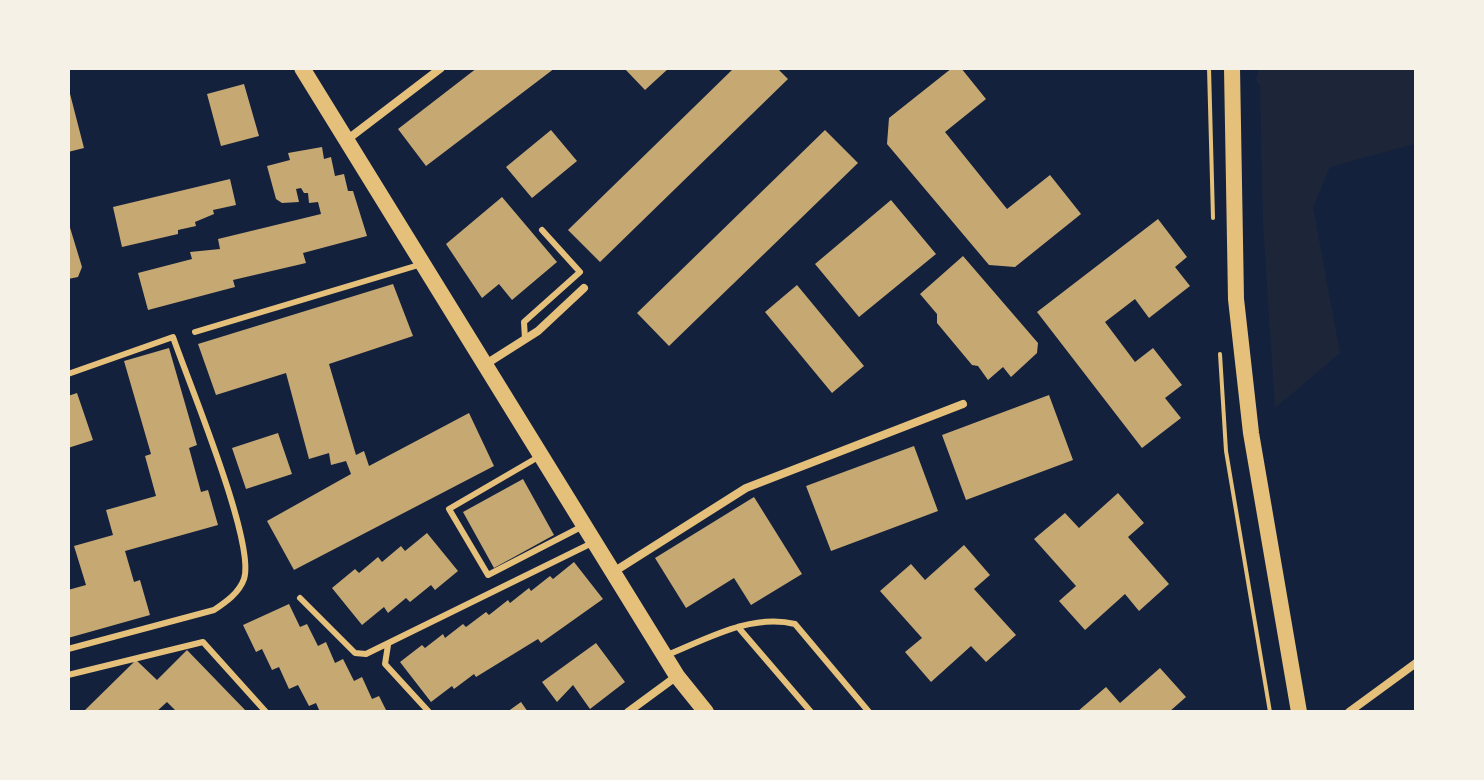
<!DOCTYPE html>
<html>
<head>
<meta charset="utf-8">
<style>
  body { margin:0 }
  #map { position:relative; width:1484px; height:780px; overflow:hidden; background:#14213d; font-family:"PT Sans",sans-serif }
  canvas { display:block }
  .frame { position:absolute; inset:0; border:70px solid #f6f1e7; pointer-events:none }
</style>
</head>
<body>
<div id="map">
<canvas width="1484" height="780"></canvas>
<div class="frame"></div>
</div>
<script>
const context = document.querySelector('canvas').getContext('2d');
context.lineJoin = 'round';
function fillPath(path, color) { context.fillStyle = color; context.fill(path, 'evenodd'); }
function stroke(path, color, width, dash) { context.strokeStyle = color; context.lineWidth = width; context.lineCap = dash ? 'butt' : 'round'; context.setLineDash(dash || []); context.stroke(path); }
const green = new Path2D(`
  M1259,68H1416V154L1414,144L1330,167L1313,207L1340,353L1275,408L1263,223L1260,86L1256,80Z`);
const building = new Path2D(`
  M477,68H555L426,166L398,129Z
  M624,68H669L645,90Z
  M734,68H777L788,79L600,262L568,230Z
  M952,68H961L986,99L945,132L1007,209L1050,175L1081,214L1015,267L989,265L887,144L889,118Z
  M244,84L259,136L221,146L207,94Z
  M68,86L84,148L68,152Z
  M551,130L577,161L532,198L506,167Z
  M825,130L858,163L669,346L637,313Z
  M322,147L324,159L331,157L335,176L344,174L348,191H353L367,236L303,253L306,263L233,280L235,287L148,310L138,273L192,259L190,252L220,249L218,239L321,214L318,202L309,203L308,193H304L301,188L296,189L299,202L282,203L276,199L267,166L290,160L288,153Z
  M230,179L236,205L213,210L214,214L195,222L196,226L178,230V234L122,247L113,207Z
  M502,197L557,262L512,300L499,284L482,298L446,244Z
  M891,200L936,254L859,317L815,264Z
  M1158,219L1187,257L1175,267L1190,286L1149,318L1135,299L1105,322L1135,362L1153,348L1182,385L1165,398L1181,418L1142,448L1037,312Z
  M68,221L82,267L78,277L68,279Z
  M963,256L1038,343L1037,353L1011,377L1003,367L988,380L978,366L972,365L937,323V314L920,294Z
  M393,284L413,336L329,364L356,455L364,451L369,466L469,413L494,466L294,570L267,521L351,474L346,461L331,465L329,453L309,459L286,373L216,395L198,344Z
  M797,285L864,366L832,393L765,312Z
  M169,348L197,445L189,448L201,492L208,490L218,525L125,551L134,582L140,580L150,615L68,638V590L86,585L74,546L113,535L106,510L156,496L145,456L151,454L124,361Z
  M77,393L93,440L68,448V396Z
  M1049,395L1073,460L966,500L942,435Z
  M278,433L292,474L246,489L232,448Z
  M914,446L938,511L831,551L806,486Z
  M523,479L554,535L494,568L463,512Z
  M1118,493L1144,523L1128,537L1169,584L1139,611L1125,594L1085,630L1059,601L1076,586L1034,539L1065,513L1079,528Z
  M754,497L802,574L751,605L734,578L686,608L655,558Z
  M427,533L458,571L435,590L431,585L410,602L406,598L388,613L384,607L362,625L332,588L355,569L359,573L378,557L382,562L401,546L405,551Z
  M964,545L990,575L974,589L1016,635L986,662L971,646L931,682L905,652L922,638L880,591L911,564L925,580Z
  M574,562L603,599L541,643L538,639L476,677L474,674L454,689L452,686L431,702L400,662L422,645L425,648L443,634L445,638L463,624L466,627L486,612L489,615L508,600L510,603L529,588L531,591L550,576L553,579Z
  M289,604L300,627L307,624L318,646L326,642L335,663L343,659L354,681L362,677L372,699L379,696L387,712H320L316,703L309,706L298,685L289,689L279,667L272,670L262,649L256,652L243,625Z
  M596,643L625,682L590,709L573,685L557,702L542,682Z
  M187,650L247,712H177L167,702L156,712H83L136,660L157,680Z
  M1160,668L1186,697L1169,712H1077L1106,687L1120,703Z
  M521,702L528,712H507Z`);
const path = new Path2D(`
  M1209,68L1213,218
  M1220,354L1226,451L1270,712`);
const service = new Path2D(`
  M195,332L422,264
  M525,339L524,322L580,272L542,230
  M68,374L173,337C188,381 256,543 244,579C239,593 226,602 214,610L68,649
  M540,456L449,509L488,575L583,526
  M300,598L355,653L366,654L592,543
  M738,627L811,712
  M388,645L385,664L429,712
  M665,656C705,640 751,613 795,624L869,712
  M68,675L203,642L266,712`);
const minor = new Path2D(`
  M348,139L441,68
  M486,364L538,331L584,288
  M615,571L746,488L963,404
  M628,712L677,676
  M1349,712L1416,663`);
const secondary = new Path2D(`
  M302,68L677,676L706,712
  M1232,68L1236,299L1251,433L1299,712`);
fillPath(green, '#1d2539');
fillPath(building, '#c6a872');
stroke(path, '#e5c07b', 4);
stroke(service, '#e5c07b', 6);
stroke(minor, '#e5c07b', 8);
stroke(secondary, '#e5c07b', 16);
</script>
</body>
</html>
